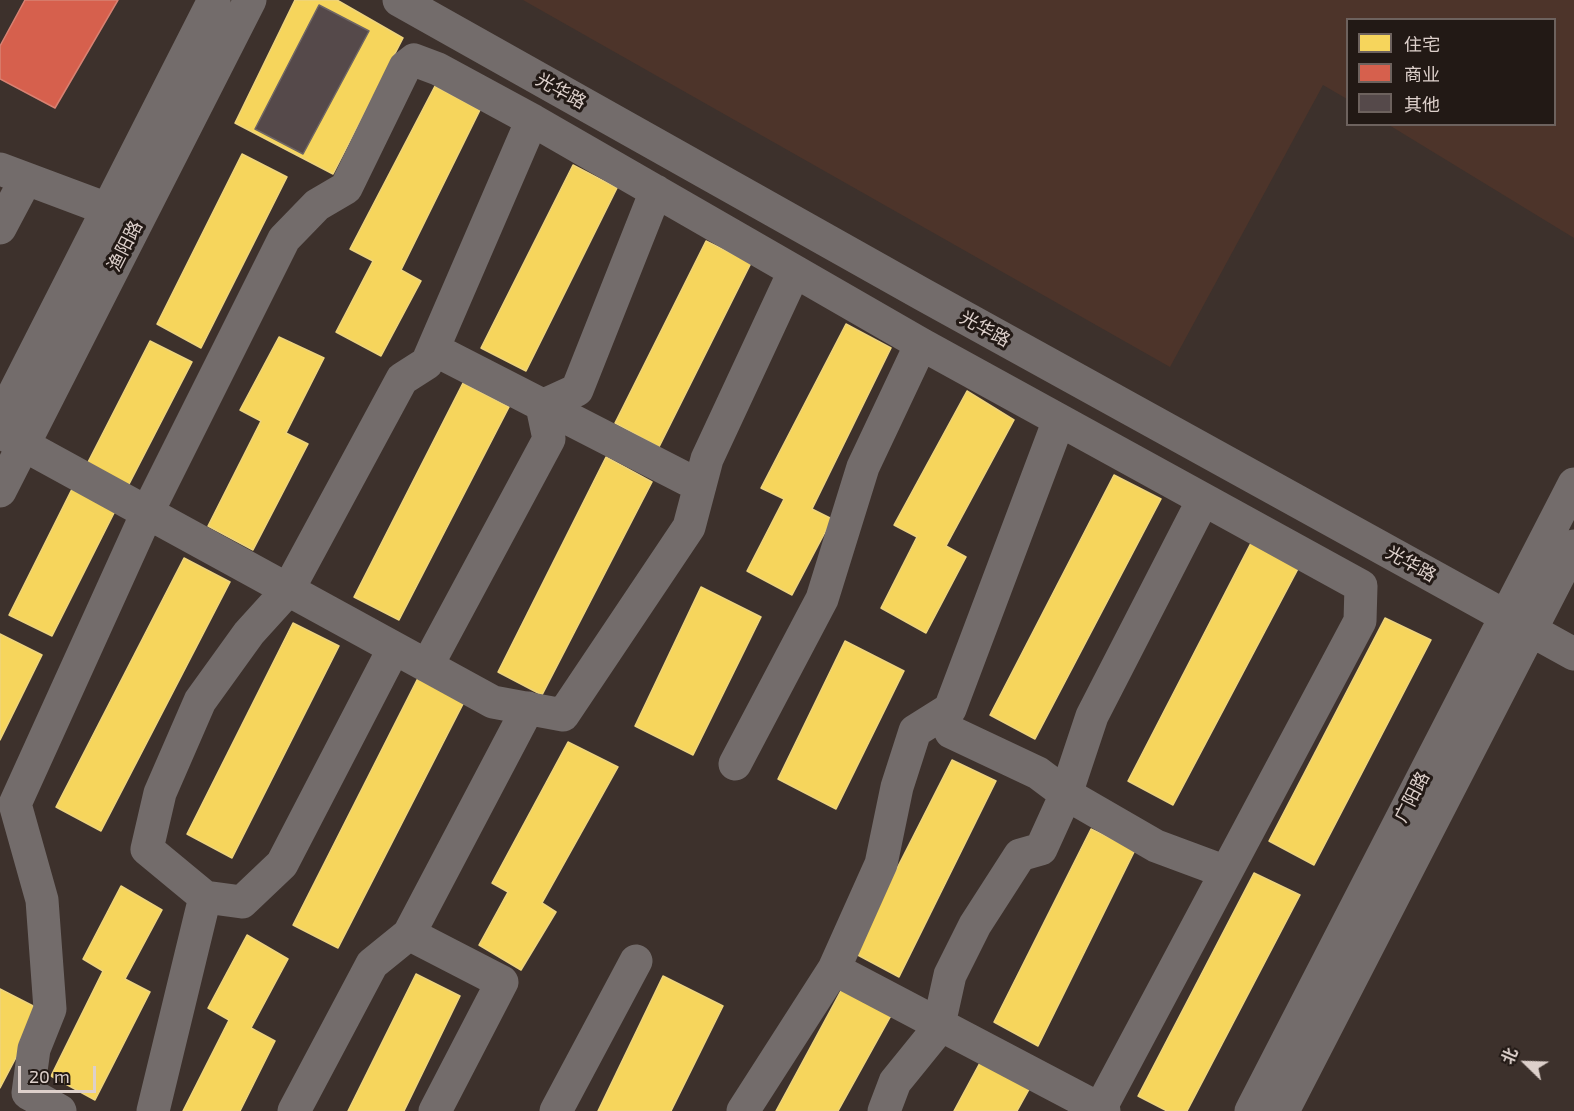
<!DOCTYPE html>
<html>
<head>
<meta charset="utf-8">
<style>
  body { margin:0 }
  #map { position:relative; width:1574px; height:1111px; overflow:hidden; background:#3d312c; font-family:"Exo 2","Noto Sans SC",sans-serif }
  canvas { display:block }
  .legend { position:absolute; left:1346px; top:18px; width:210px; height:108px; box-sizing:border-box; background:#221915; border:2px solid #6d625e; margin:0; padding:8px 10px; list-style:none; font-size:18px; color:#ddd0cb }
  .legend li { display:flex; align-items:center; gap:12px; height:30px }
  .legend b { width:30px; border:2px solid #6d625e }
  .north { position:absolute; left:1496px; top:1033px; width:60px; height:60px; -webkit-text-stroke:4px #221915; paint-order:stroke; rotate:293deg; font-size:16px; font-weight:700; line-height:24px; text-align:center; color:#ddd0cb }
  .north::after { content:''; display:block; margin:auto; width:21px; height:27px; background:#ddd0cb; clip-path:polygon(50% 0,100% 100%,50% 72%,0 100%) }
  .scale { position:absolute; left:18px; top:1066px; width:78px; height:27px; box-sizing:border-box; border:3px solid #ddd0cb; border-top:0; padding-left:8px; font-size:18px; line-height:21px; white-space:nowrap; color:#ddd0cb; -webkit-text-stroke:4px #221915; paint-order:stroke }
</style>
</head>
<body>
<div id="map">
<canvas width="1574" height="1111"></canvas>
<ul class="legend">
<li><b style="height:16px;background:#f6d55c"></b>住宅</li>
<li><b style="height:16px;background:#d6604d"></b>商业</li>
<li><b style="height:16px;background:#55494a"></b>其他</li>
</ul>
<div class="north">北</div>
<div class="scale">20 m</div>
</div>
<script>
const context = document.querySelector('canvas').getContext('2d');
context.lineJoin = 'round';
function fillPath(path, color) { context.fillStyle = color; context.fill(path, 'evenodd'); }
function stroke(path, color, width, dash) { context.strokeStyle = color; context.lineWidth = width; context.lineCap = dash ? 'butt' : 'round'; context.setLineDash(dash || []); context.stroke(path); }
function label(font, color, halo, rows, align = 'center') {
  context.font = font + ' "Exo 2","Noto Sans SC",sans-serif'; context.lineWidth = 6; context.setLineDash([]); context.textBaseline = 'middle'; context.strokeStyle = halo; context.fillStyle = color; for (const [text, x, y, turn = 0] of rows) {
    context.save(); context.translate(x, y); context.rotate((+turn || 0) * Math.PI / 180); context.textAlign = isNaN(turn) ? turn : align; if (halo) context.strokeText(text, 0, 0); context.fillText(text, 0, 0); context.restore();
  }
}
const built = new Path2D(`
  M523,0H1574V238L1389,125L1554,124V20H1348L1347,99L1323,85L1170,367Z`);
const homes = new Path2D(`
  M295,0H337L403,38L333,174L235,123Z
  M435,86L480,110L401,270L421,281L381,356L336,332L373,261L350,249Z
  M242,154L287,177L201,348L157,324Z
  M573,165L617,188L526,371L481,348Z
  M706,241L751,263L659,447L615,423Z
  M846,324L891,348L812,509L832,519L792,595L747,571L784,499L761,488Z
  M279,337L324,358L286,433L308,444L253,550L208,526L261,421L240,410Z
  M150,341L192,362L126,490L85,468Z
  M463,383L509,407L399,620L354,597Z
  M967,391L1014,420L946,546L966,557L926,633L881,608L917,537L894,525Z
  M606,457L652,482L542,695L498,672Z
  M1114,475L1161,499L1035,739L990,715Z
  M73,487L116,509L52,636L9,615Z
  M1252,541L1300,565L1173,805L1128,781Z
  M184,558L230,582L101,831L56,807Z
  M701,587L761,617L693,755L635,726Z
  M1385,618L1431,640L1314,865L1269,841Z
  M293,623L339,646L232,858L187,834Z
  M0,634L42,655L0,740Z
  M845,641L904,671L836,809L778,779Z
  M418,678L464,702L338,948L293,925Z
  M568,742L618,767L542,903L556,912L521,970L479,945L508,892L492,883Z
  M952,760L996,781L899,977L854,953Z
  M1091,829L1135,850L1038,1046L994,1022Z
  M1254,873L1300,895L1187,1111H1167L1138,1096Z
  M121,886L162,910L125,979L150,992L95,1100L51,1076L103,971L83,959Z
  M247,935L288,959L251,1028L275,1041L240,1111H183L229,1020L208,1008Z
  M416,974L460,996L404,1111H348Z
  M663,976L723,1006L671,1111H598Z
  M843,987L893,1012L838,1111H776Z
  M0,989L41,1010L0,1088Z
  M982,1059L1032,1084L1017,1111H954Z`);
const shops = new Path2D(`
  M25,0H118L55,108L0,79V46Z`);
const building = new Path2D(`
  M319,5L369,31L303,154L255,129Z`);
const minor = new Path2D(`
  M399,0L922,294L1574,654
  M0,169L107,209
  M0,228L26,179
  M433,349L700,486
  M0,421L214,0
  M0,432L493,702L563,715L689,527L707,459L794,272
  M0,491L250,0
  M427,666L549,439L542,406L577,390L656,191
  M942,714L951,732L1038,773L1066,794L1156,846L1226,872
  M735,764L822,599L863,467L921,344
  M205,897L242,902L282,864L394,648
  M834,969L1100,1109L1099,1111
  M60,1111L28,1093L34,1049L50,1009L42,900L15,804L147,513L284,239L317,205L346,188L405,67L414,60L438,69L532,120L921,344L1361,586L1360,621L1100,1109L1104,1111
  M153,1111L205,897L147,849L160,793L200,701L249,633L288,590L402,379L427,363L532,120
  M294,1111L372,964L409,934
  M435,1111L502,982L409,934L528,708
  M556,1111L636,961
  M743,1111L834,969L881,864L897,787L915,731L950,709L1059,420
  M884,1111L895,1082L938,1029L950,975L975,925L1020,855L1041,849L1066,794L1092,716L1203,500
  M1251,1111L1574,484
  M1283,1111L1574,546`);
const streetNames = [
  ["光华路",561,91,29],
  ["渔阳路",125,246,-63],
  ["光华路",985,329,29],
  ["光华路",1411,564,29],
  ["广阳路",1412,797,-63]
];
fillPath(built, '#4d342a');
fillPath(homes, '#f6d55c');
stroke(homes, '#eed47d', 1.5);
fillPath(shops, '#d6604d');
stroke(shops, '#d88273', 1.5);
fillPath(building, '#55494a');
stroke(building, '#6e6565', 1.5);
stroke(minor, '#736c6b', 33);
label('18px', '#ddd0cb', '#221915', streetNames);
</script>
</body>
</html>
